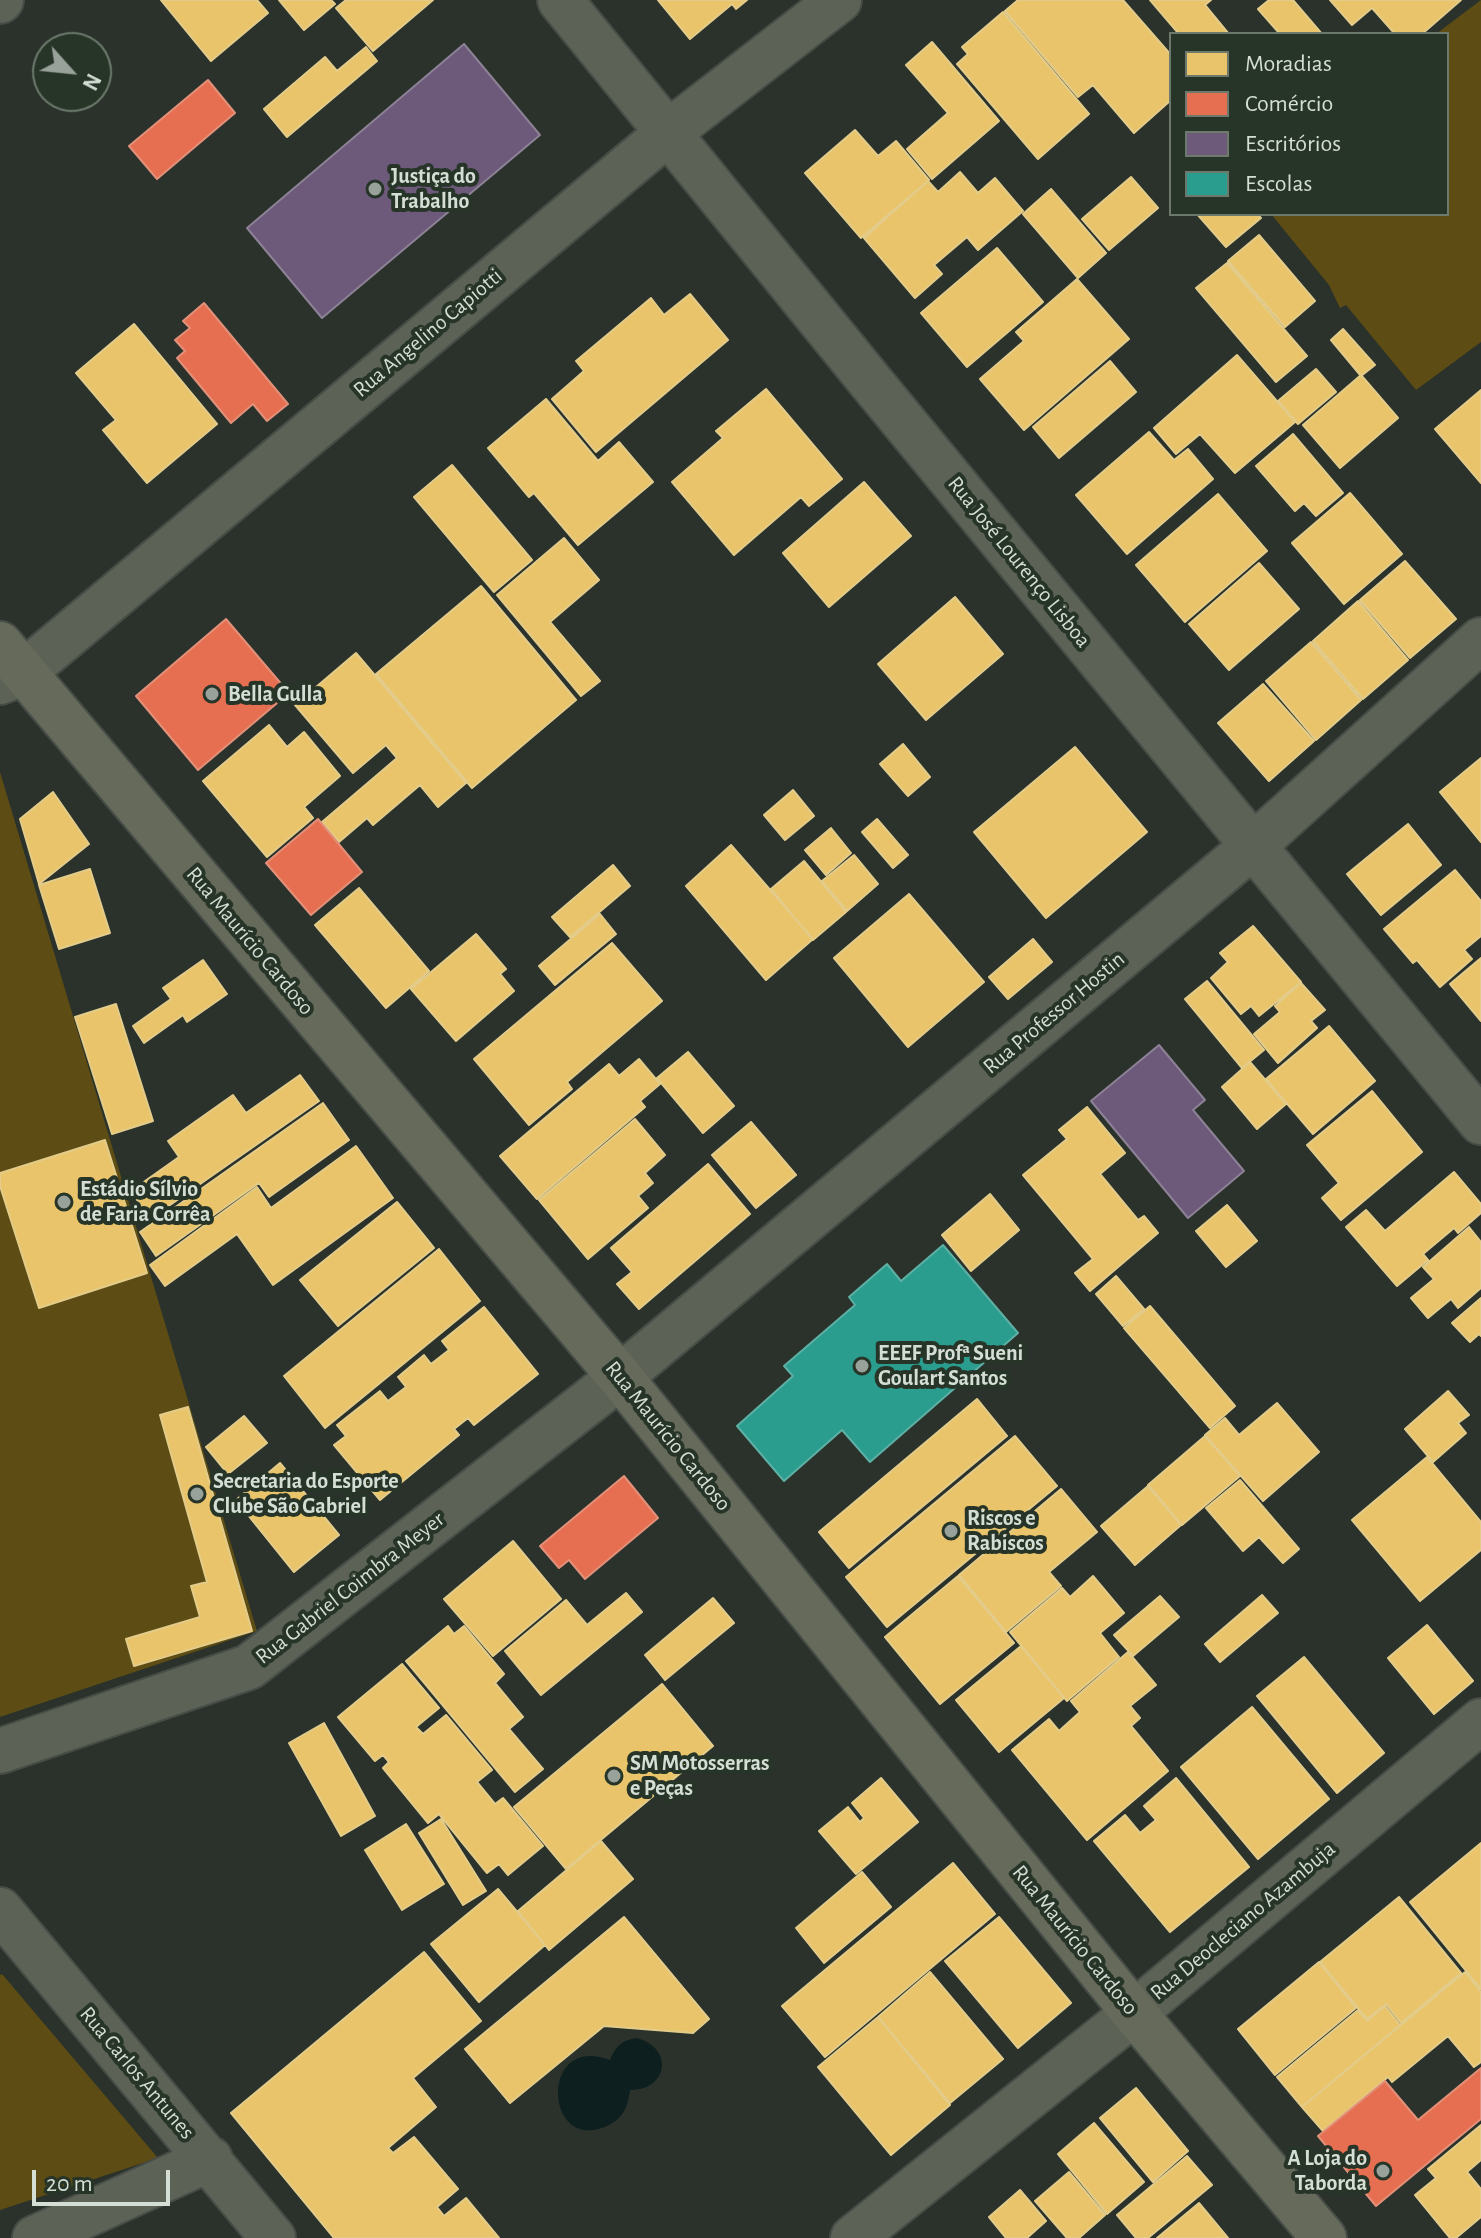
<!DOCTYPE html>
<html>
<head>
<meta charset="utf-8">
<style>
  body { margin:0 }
  #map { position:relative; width:1481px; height:2238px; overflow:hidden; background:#2a322b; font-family:"Alegreya Sans",sans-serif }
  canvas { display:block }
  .legend { position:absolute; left:1169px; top:32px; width:280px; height:184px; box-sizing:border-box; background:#273528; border:2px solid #6d796d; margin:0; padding:10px 14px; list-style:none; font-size:24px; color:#d5ded5 }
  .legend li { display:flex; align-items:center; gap:16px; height:40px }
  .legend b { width:40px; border:2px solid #6d796d }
  .north { position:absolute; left:32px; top:32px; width:80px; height:80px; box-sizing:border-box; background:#273528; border:2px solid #6d796d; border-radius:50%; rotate:117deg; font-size:22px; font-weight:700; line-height:32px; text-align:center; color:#d5ded5 }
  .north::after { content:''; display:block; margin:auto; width:28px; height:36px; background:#99a29a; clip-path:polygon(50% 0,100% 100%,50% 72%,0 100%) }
  .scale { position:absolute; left:32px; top:2170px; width:138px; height:36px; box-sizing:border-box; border:4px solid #d5ded5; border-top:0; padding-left:10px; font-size:24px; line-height:28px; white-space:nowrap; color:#d5ded5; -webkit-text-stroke:6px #273528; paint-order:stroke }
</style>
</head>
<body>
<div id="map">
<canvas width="1481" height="2238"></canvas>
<ul class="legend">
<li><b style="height:22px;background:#e9c46a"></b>Moradias</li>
<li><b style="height:22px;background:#e76f51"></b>Comércio</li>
<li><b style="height:22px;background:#6d597a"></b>Escritórios</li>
<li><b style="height:22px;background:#2a9d8f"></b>Escolas</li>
</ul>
<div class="north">N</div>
<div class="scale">20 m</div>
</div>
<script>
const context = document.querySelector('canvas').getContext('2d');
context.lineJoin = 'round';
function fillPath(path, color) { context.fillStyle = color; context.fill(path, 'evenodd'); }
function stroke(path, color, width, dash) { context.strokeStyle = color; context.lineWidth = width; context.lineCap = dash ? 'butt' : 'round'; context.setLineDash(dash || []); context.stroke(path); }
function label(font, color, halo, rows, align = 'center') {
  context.font = font + ' "Alegreya Sans",sans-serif'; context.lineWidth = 8; context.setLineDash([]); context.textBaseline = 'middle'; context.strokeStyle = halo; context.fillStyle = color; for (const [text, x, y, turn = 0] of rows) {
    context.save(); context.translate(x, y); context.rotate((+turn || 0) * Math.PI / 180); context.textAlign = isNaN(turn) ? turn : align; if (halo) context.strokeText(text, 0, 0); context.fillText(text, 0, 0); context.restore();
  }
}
const green = new Path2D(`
  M1481,0V342L1416,390L1346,305L1340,308L1329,285L1271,214H1447V34H1436Z
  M0,772L257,1631L0,1717Z
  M2,1974L158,2158L0,2210V1975Z`);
const water = new Path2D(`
  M636,2038C674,2047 669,2090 630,2090C628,2105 624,2118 609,2125C544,2157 538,2032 610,2060C616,2046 621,2041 636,2038Z`);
const homes = new Path2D(`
  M161,0H257L268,13L211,61Z
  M279,0H331L335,4L304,30Z
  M346,0H433L373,51L336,8Z
  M658,0H747L736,9L732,4L690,39Z
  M1018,0H1123L1171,55V100L1134,133L1093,85L1078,97L1005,11Z
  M1150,0H1211L1205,5L1228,33L1179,34Z
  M1269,0H1293L1322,34H1280L1258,9Z
  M1330,0H1461L1422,34H1395L1372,8L1352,25Z
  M1003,12L1089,114L1038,159L957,64L968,54L962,47Z
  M932,42L999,121L932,179L907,149L948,113L906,65Z
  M366,47L377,61L287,137L264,109L325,57L337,71Z
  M855,130L878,156L896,141L929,180L861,238L805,173Z
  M960,172L978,193L995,178L1023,211L978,250L967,237L934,265L942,274L915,298L864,238L928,181L938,192Z
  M1131,177L1158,208L1109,250L1082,219Z
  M1051,189L1106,253L1078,278L1023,214Z
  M1197,214H1257L1261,218L1226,247Z
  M1259,235L1315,301L1285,327L1228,261Z
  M997,248L1043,302L967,367L921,313Z
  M1227,263L1307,356L1276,382L1196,288Z
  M1077,279L1129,339L1024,430L980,379L1024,341L1016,332Z
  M690,294L728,340L596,452L552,399L584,371L576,361L651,298L664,315Z
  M134,324L217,424L147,483L103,430L116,420L76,373Z
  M1343,329L1375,365L1361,376L1331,340Z
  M1237,355L1295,422L1235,473L1200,434L1176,454L1154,428Z
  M1110,361L1136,392L1059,458L1033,427Z
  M1316,369L1336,392L1298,424L1278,401Z
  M1361,375L1398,418L1340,468L1303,425Z
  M766,389L842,479L809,506L801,497L734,555L672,482L723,438L716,431Z
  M1481,390V483L1435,429Z
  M546,399L598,461L619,442L653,482L578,545L534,493L529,497L488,448Z
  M1149,432L1174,460L1188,449L1213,479L1127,554L1076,495Z
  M1293,434L1343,493L1316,516L1304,503L1295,511L1256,466Z
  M452,465L532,560L494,592L414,497Z
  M864,482L911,536L829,607L783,553Z
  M1350,493L1402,554L1344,604L1292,543Z
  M1218,494L1267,551L1185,622L1136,565Z
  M564,538L599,580L550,622L600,681L581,696L497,595Z
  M1405,561L1456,619L1410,658L1360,600Z
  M1259,563L1299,609L1229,670L1189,624Z
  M481,586L576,700L472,788L376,674Z
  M955,597L1003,654L926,720L878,664Z
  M1358,601L1408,660L1363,699L1313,641Z
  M1311,642L1361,700L1316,740L1266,681Z
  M356,653L466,783L438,807L420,785L373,825L367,818L339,842L322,822L397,758L386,745L353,773L295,705Z
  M1263,684L1314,741L1269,781L1218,723Z
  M269,725L287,747L304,732L340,776L304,807L313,818L267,857L203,781Z
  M903,744L930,777L908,796L880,764Z
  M1075,747L1147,832L1046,918L974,832Z
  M1481,758V842L1440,792Z
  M793,790L814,816L785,840L764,815Z
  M53,792L89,844L39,884L20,819Z
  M877,819L908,855L893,868L862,832Z
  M1408,824L1441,865L1381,915L1347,874Z
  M831,828L851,853L826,875L805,850Z
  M731,845L813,939L766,980L686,886Z
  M854,855L878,884L847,911L822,881Z
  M804,861L846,912L813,940L771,889Z
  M613,865L630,886L570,937L552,917Z
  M90,869L110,933L59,949L39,885Z
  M1455,870L1481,901V936L1464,950L1472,959L1440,987L1417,960L1413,963L1384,929Z
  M359,888L429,971L386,1008L315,925Z
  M909,894L984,982L908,1047L834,958Z
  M600,914L616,934L555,985L539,966Z
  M1253,926L1301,982L1259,1016L1251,1006L1241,1014L1211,978L1228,962L1220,953Z
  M476,934L506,969L500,974L514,991L456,1041L411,989Z
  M1033,939L1052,962L1008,999L989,977Z
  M612,943L662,1001L567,1082L572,1089L529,1125L474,1059Z
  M1481,958V1021L1450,984Z
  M203,960L227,994L187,1022L183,1015L144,1043L133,1026L171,999L163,988Z
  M1207,981L1264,1050L1242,1068L1185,999Z
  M1301,983L1325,1010L1311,1021L1317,1028L1278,1063L1254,1034L1280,1012L1275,1006Z
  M116,1004L153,1121L112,1134L75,1017Z
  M1329,1026L1375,1081L1313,1134L1266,1079Z
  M688,1052L734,1106L703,1133L657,1078Z
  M639,1059L660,1084L640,1101L645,1107L537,1199L500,1156L609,1064L619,1076Z
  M1250,1062L1286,1104L1257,1129L1222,1087Z
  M300,1075L319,1101L150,1219L131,1191L179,1157L168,1141L233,1095L246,1113Z
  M1372,1091L1422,1152L1341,1220L1322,1198L1339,1183L1307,1145Z
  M323,1103L349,1140L269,1197L259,1183L156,1256L140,1232Z
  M1087,1107L1125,1153L1100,1174L1138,1220L1144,1216L1158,1233L1090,1291L1075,1273L1093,1259L1023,1175L1067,1139L1059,1130Z
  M635,1119L665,1155L645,1173L653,1183L638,1196L648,1208L588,1259L539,1200Z
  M751,1122L796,1175L756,1208L712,1155Z
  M105,1140L147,1273L39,1308L0,1186V1173Z
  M356,1146L393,1198L273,1285L237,1234L165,1286L150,1265L257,1187L271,1208Z
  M708,1164L750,1214L639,1309L617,1284L632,1272L611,1248Z
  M1454,1172L1481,1204V1213L1458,1233L1454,1228L1423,1254L1428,1260L1397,1286L1346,1227L1366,1210L1385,1231Z
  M990,1194L1019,1230L971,1271L942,1235Z
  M397,1202L434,1248L338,1326L300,1280Z
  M1227,1205L1257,1241L1226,1267L1196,1231Z
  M1469,1227L1481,1242V1288L1458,1308L1451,1299L1428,1318L1411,1298L1434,1279L1423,1267Z
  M439,1249L480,1301L325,1428L284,1376Z
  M1116,1276L1144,1309L1123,1326L1096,1294Z
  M1481,1298V1336L1479,1334L1470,1342L1452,1323Z
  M1150,1306L1235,1406L1210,1428L1124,1328Z
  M484,1307L538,1374L474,1425L468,1418L454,1429L459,1435L380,1500L334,1445L346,1436L337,1425L380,1391L388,1401L406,1387L398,1377L424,1355L431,1364L449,1350L442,1341Z
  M1448,1391L1469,1415L1458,1423L1466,1433L1433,1462L1405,1429Z
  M977,1399L1007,1436L849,1568L819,1532Z
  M1277,1403L1319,1452L1263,1501L1205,1435L1225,1418L1239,1435Z
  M188,1407L252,1631L134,1666L126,1639L200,1617L191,1586L207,1582L160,1415Z
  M244,1416L267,1443L228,1474L206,1447Z
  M1015,1436L1057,1486L887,1627L846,1577Z
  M1205,1436L1240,1476L1182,1525L1148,1485Z
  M1427,1457L1481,1522V1550L1420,1601L1352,1520Z
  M280,1463L339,1535L294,1572L236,1500Z
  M1240,1480L1299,1549L1283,1563L1259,1537L1243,1551L1206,1508Z
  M1148,1486L1181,1525L1135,1565L1101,1526Z
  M1061,1489L1097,1532L1049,1572L1061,1586L1006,1632L959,1575Z
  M513,1541L561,1599L493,1656L444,1599Z
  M958,1576L1014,1643L940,1704L885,1637Z
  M1093,1576L1124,1613L1100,1633L1119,1657L1067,1701L1010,1632L1062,1588L1070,1597Z
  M626,1593L642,1612L541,1695L505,1651L566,1600L587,1625Z
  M1262,1595L1278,1613L1220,1662L1205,1644Z
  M1160,1596L1179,1617L1133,1656L1114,1635Z
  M713,1598L734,1623L665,1680L645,1655Z
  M1427,1625L1473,1681L1434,1714L1388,1658Z
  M448,1626L454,1634L464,1626L504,1674L495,1683L523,1717L509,1729L543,1769L515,1792L406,1661Z
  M1021,1646L1064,1698L999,1752L956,1700Z
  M1128,1652L1156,1685L1130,1706L1140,1718L1131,1726L1168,1771L1087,1840L1012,1750L1049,1719L1059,1731L1080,1712L1071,1701Z
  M1304,1657L1384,1753L1337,1793L1257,1696Z
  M402,1664L439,1708L416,1727L423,1734L446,1715L492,1770L477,1782L495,1804L503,1798L543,1846L508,1875L499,1864L487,1873L439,1814L428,1823L383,1768L389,1762L383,1755L375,1761L338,1717Z
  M662,1684L713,1746L566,1869L514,1807Z
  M1252,1707L1329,1799L1258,1859L1181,1767Z
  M324,1723L375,1816L341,1836L289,1743Z
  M881,1778L918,1822L856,1874L819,1831L848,1807L860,1822L864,1818L852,1803Z
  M1176,1778L1249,1867L1170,1932L1094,1841L1125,1815L1140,1833L1156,1820L1144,1806Z
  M441,1819L486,1891L463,1905L419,1833Z
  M406,1824L444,1884L402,1910L365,1850Z
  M601,1841L633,1879L549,1950L518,1911Z
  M1481,1843V1989L1410,1902Z
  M953,1863L995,1914L825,2057L782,2006Z
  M862,1872L891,1907L824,1963L796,1928Z
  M498,1889L545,1945L479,2002L431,1944Z
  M1399,1897L1461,1973L1401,2023L1386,2004L1367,2019L1320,1962Z
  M624,1917L709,2019L693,2033L604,2026L510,2103L465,2049Z
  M999,1917L1071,2003L1018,2048L945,1961Z
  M424,1952L481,2021L413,2078L436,2107L388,2148L393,2153L414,2137L458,2189L437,2207L444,2216L466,2198L499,2238H334L231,2113Z
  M1319,1962L1356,2008L1275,2075L1238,2029Z
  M930,1972L1003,2059L950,2103L878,2017Z
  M1465,1972L1481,1992V2062L1474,2067L1448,2036L1392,2082L1388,2077L1323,2131L1302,2107Z
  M1385,2006L1400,2025L1302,2107L1277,2077L1358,2010L1367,2021Z
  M878,2017L950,2105L891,2155L818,2067Z
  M1136,2088L1188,2151L1153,2182L1100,2118Z
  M1094,2123L1144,2182L1107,2214L1058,2154Z
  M1481,2125V2160L1467,2172L1481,2189V2217L1456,2238H1450L1415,2195L1436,2178L1428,2169Z
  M1187,2156L1212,2185L1148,2238H1136L1117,2215Z
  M1069,2172L1105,2215L1079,2238H1067L1035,2201Z
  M1020,2190L1046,2221L1027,2238H1006L989,2217Z
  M1199,2203L1228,2238H1157Z`);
const shops = new Path2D(`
  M208,80L235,113L157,179L129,146Z
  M204,303L288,404L267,421L253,404L231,423L177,358L185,351L175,340L190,328L183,321Z
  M226,619L289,693L198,770L136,696Z
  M318,819L362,872L311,915L266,863Z
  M624,1476L658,1518L585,1579L569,1560L559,1568L540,1546Z
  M1481,2068V2119L1376,2206L1318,2136L1385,2081L1418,2120Z`);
const offices = new Path2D(`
  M464,44L540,135L322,318L247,228Z
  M1159,1045L1205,1100L1193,1110L1244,1171L1188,1218L1091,1101Z`);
const schools = new Path2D(`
  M943,1245L1018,1333L870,1462L842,1430L784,1481L737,1426L793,1376L784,1366L855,1305L849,1297L887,1264L901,1281Z`);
const minor = new Path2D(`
  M560,0L870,381L1481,1122
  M0,1L1,0
  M0,682L23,673L669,132L839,0
  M0,1751L249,1667L620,1377L1253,846L1481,640
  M0,1910L273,2238
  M35,2238L210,2159
  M853,2238L1134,2013L1481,1721`);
const major = new Path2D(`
  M0,644L620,1377L1134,2013L1324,2238`);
const markers = [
  [375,189,8,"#99a29a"],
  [212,694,8,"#99a29a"],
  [64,1202,8,"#99a29a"],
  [862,1366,8,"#99a29a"],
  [197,1494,8,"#99a29a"],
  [951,1531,8,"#99a29a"],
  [614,1776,8,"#99a29a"],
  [1383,2171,8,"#99a29a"]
];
const poiNames = [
  ["Justiça do",391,176],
  ["Trabalho",391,201],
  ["Bella Gulla",228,694],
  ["Estádio Sílvio",80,1189],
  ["de Faria Corrêa",80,1214],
  ["EEEF Profª Sueni",878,1353],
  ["Goulart Santos",878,1378],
  ["Secretaria do Esporte",213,1481],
  ["Clube São Gabriel",213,1506],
  ["Riscos e",967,1518],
  ["Rabiscos",967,1543],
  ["SM Motosserras",630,1763],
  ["e Peças",630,1788],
  ["A Loja do",1367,2158,"right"],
  ["Taborda",1367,2183,"right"]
];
const streetNames = [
  ["Rua Angelino Capiotti",428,333,-40],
  ["Rua José Lourenço Lisboa",1019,562,51],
  ["Rua Maurício Cardoso",250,941,50],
  ["Rua Professor Hostin",1054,1013,-40],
  ["Rua Maurício Cardoso",668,1436,51],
  ["Rua Gabriel Coimbra Meyer",350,1588,-38],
  ["Rua Deocleciano Azambuja",1243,1921,-40],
  ["Rua Maurício Cardoso",1075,1940,51],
  ["Rua Carlos Antunes",137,2073,50]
];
fillPath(green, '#5d4d14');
fillPath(water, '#0e1f1f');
fillPath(homes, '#e9c46a');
stroke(homes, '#e3cc8a', 2);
fillPath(shops, '#e76f51');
stroke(shops, '#e29079', 2);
fillPath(offices, '#6d597a');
stroke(offices, '#8c8195', 2);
fillPath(schools, '#2a9d8f');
stroke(schools, '#5db0a4', 2);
stroke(minor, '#464d47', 48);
stroke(major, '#464d47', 48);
stroke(minor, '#5d6256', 44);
stroke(major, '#666a5b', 44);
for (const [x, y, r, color] of markers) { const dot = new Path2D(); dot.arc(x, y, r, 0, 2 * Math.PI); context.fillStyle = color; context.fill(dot); stroke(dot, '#273528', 3); }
label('bold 22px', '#d5ded5', '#273528', poiNames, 'left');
label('22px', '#d5ded5', '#273528', streetNames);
</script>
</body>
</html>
